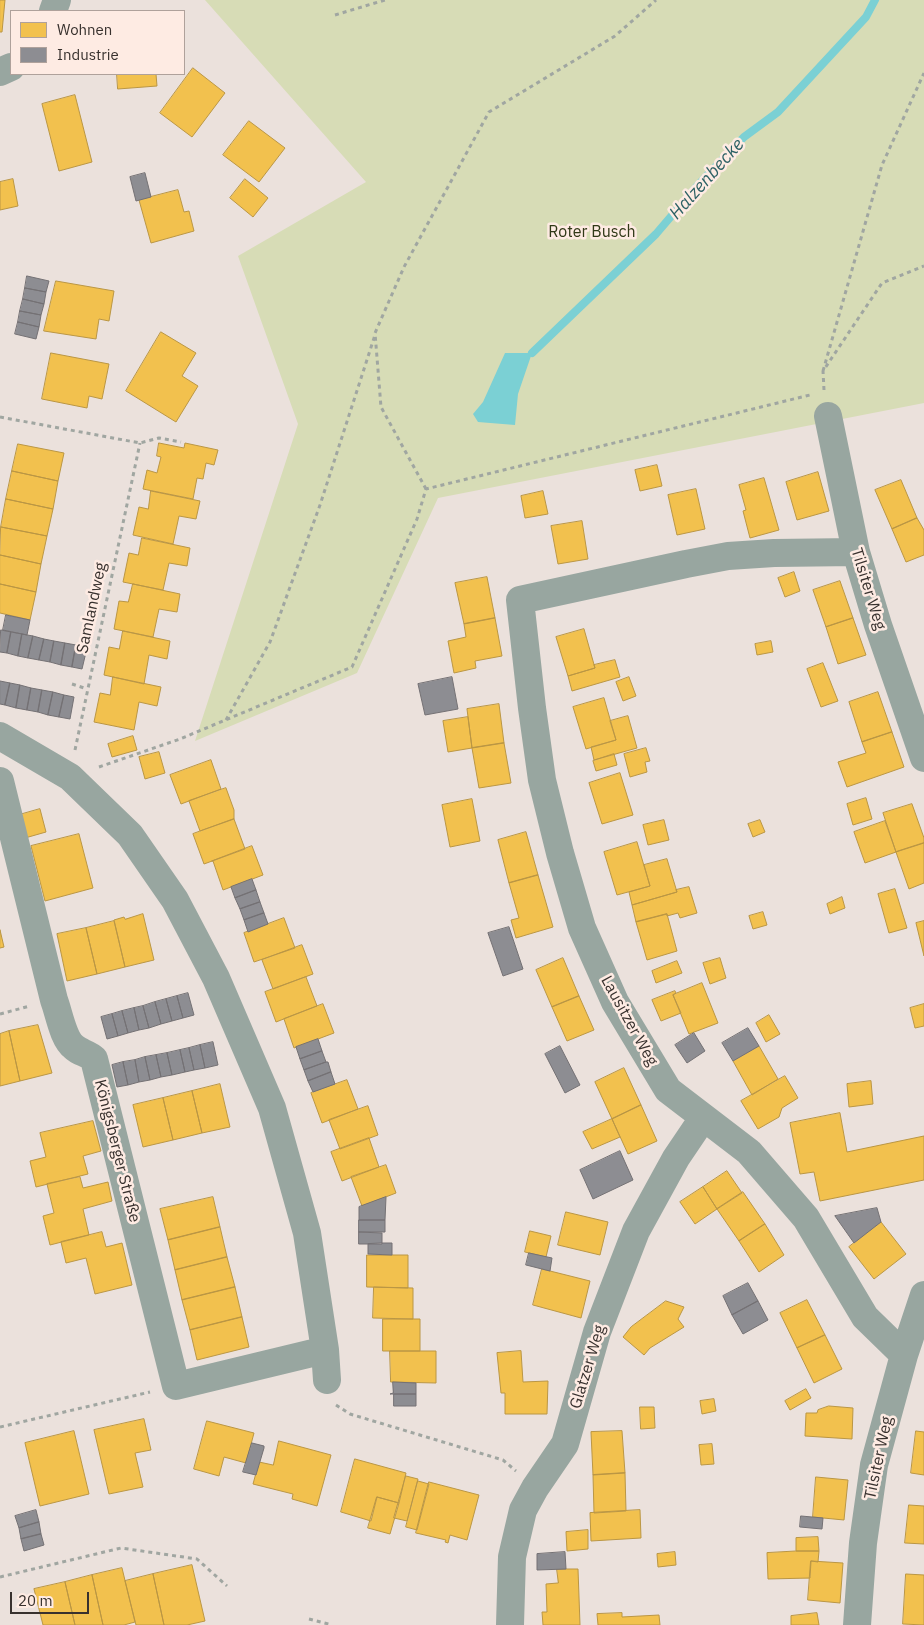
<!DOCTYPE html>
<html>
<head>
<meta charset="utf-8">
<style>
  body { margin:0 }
  #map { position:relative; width:924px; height:1625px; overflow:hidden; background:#ebe1dc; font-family:"IBM Plex Sans",sans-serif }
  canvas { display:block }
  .legend { position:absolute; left:10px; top:10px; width:175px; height:65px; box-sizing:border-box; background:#feebe3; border:1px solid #afa19b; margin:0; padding:6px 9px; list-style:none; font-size:15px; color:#38312e }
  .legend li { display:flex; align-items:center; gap:10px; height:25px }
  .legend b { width:25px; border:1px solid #afa19b }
  .scale { position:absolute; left:10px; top:1592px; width:79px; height:22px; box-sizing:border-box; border:2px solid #38312e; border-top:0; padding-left:6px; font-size:15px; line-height:18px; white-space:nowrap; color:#38312e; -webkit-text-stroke:4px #feebe3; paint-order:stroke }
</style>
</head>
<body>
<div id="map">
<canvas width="924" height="1625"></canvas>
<ul class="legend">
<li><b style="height:14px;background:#f2c14e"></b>Wohnen</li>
<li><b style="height:14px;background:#8d8d92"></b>Industrie</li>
</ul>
<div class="scale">20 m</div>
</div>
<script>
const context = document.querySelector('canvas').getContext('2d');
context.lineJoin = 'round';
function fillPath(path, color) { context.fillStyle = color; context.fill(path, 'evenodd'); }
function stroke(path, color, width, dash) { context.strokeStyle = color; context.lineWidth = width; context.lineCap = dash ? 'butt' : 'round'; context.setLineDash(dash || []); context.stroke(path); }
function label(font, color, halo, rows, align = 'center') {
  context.font = font + ' "IBM Plex Sans",sans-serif'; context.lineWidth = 5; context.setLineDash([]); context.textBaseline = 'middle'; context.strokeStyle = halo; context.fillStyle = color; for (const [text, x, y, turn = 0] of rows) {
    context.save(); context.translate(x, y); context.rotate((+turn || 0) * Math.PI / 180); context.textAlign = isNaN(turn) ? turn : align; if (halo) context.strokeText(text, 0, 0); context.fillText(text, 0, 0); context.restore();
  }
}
const green = new Path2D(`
  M205,0H924V403L438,498L357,673L195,741L298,424L238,256L366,182Z`);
const water = new Path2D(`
  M505,353H532L518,394L515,425L478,422L473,414L483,402Z`);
const homes = new Path2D(`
  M0,0H5L2,32H0Z
  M193,68L225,93L192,137L160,113Z
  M117,74H156L157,86L118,89Z
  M75,95L92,162L59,171L42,104Z
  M249,121L285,148L259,182L223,155Z
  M13,179L18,206L0,210V182Z
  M245,179L268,198L253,217L230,198Z
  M178,190L184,212L189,211L194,231L151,243L139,200Z
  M56,281L114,291L109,321L99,319L96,339L44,331Z
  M161,332L196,353L182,376L198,386L176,422L126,391Z
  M51,353L109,364L102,399L89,396L87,408L42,399Z
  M159,443L184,448L185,443L218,450L214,465L206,463L203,479L197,478L193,499L143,489L147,470L157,473L161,457L157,456Z
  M18,444L64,453L58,481L12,471Z
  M657,465L662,486L640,491L635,470Z
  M12,471L58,481L53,509L6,499Z
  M818,472L829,511L797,520L786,482Z
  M764,478L779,530L750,538L743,511L746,510L739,485Z
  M901,480L917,518L892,529L875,490Z
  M696,489L705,529L677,535L668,495Z
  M151,491L200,501L196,519L179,516L173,544L133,535L139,507L148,509Z
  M543,491L548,514L525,518L521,496Z
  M6,499L53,509L47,536L1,527Z
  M917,518L924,530V555L906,562L892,529Z
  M582,521L588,559L558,564L551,526Z
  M1,527L47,536L41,564L0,555Z
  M142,538L190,548L187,566L169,563L163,590L123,582L129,553L138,555Z
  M0,555L41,564L36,592L0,584Z
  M794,572L800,591L785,597L778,578Z
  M487,577L495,618L464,624L455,583Z
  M840,581L853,618L826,627L813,590Z
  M0,584L36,592L30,620L0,613Z
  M133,584L180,594L177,612L159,609L153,637L114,629L119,601L128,602Z
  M495,618L502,656L475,661L476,668L454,673L448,641L466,637L464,624Z
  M853,618L866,655L838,664L826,627Z
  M584,629L595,668L568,676L556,637Z
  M123,631L170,641L167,659L149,655L144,684L104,675L109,647L119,649Z
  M771,641L773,652L757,655L755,644Z
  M615,660L620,677L572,691L568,676L595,668L594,665Z
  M823,663L838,701L821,707L807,669Z
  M113,677L161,687L157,706L139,702L134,730L94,722L100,693L110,695Z
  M629,677L636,696L623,701L616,682Z
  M878,692L892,732L862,742L849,702Z
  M604,698L616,740L586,749L573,707Z
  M499,704L504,743L472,748L467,709Z
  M628,716L637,748L594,760L591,747L616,740L610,721Z
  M468,717L472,748L448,752L443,721Z
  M892,732L904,767L847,787L838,762L866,753L862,742Z
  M133,736L137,750L112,757L108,744Z
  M504,743L511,783L479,788L472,748Z
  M646,748L650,761L645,762L647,772L630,777L624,754Z
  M159,752L165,773L145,779L139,757Z
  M614,754L617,765L596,771L593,761Z
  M211,760L221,789L181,804L170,775Z
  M620,773L633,815L602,824L589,783Z
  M226,788L234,810V819L200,831L189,801Z
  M866,798L872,819L853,825L847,804Z
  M472,799L480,841L450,847L442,805Z
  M912,804L924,838V843L896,852L883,813Z
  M40,809L46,832L25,838L19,815Z
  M234,819L245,849L204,864L193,834Z
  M664,820L669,840L648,845L643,825Z
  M760,820L765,832L753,837L748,824Z
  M885,821L896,852L865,863L854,832Z
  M526,832L538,875L509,883L498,840Z
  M79,834L93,888L45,901L31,846Z
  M637,842L650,886L617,895L604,852Z
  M924,843V883L909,889L896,852Z
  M252,846L263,875L223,890L213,861H212Z
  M667,859L677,892L632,905L629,892L650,886L644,865Z
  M538,875L553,927L516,938L511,920L519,918L509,883Z
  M689,887L697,913L680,918L678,913L667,916V914L636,922L632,905L677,892L676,890Z
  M895,889L907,928L889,933L878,894Z
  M842,897L845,908L830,914L827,904Z
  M763,912L767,925L753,929L749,916Z
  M143,914L154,960L125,967L114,920L124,917L125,919Z
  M667,914L677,951L647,960L636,922Z
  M284,918L295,948L254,962L244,933Z
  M114,921L125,967L97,974L86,928Z
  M924,921V956L916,923Z
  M86,928L97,974L67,981L57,934Z
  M0,930L4,947L0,948Z
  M302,945L313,974L273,989L262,960Z
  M563,958L579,996L552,1007L536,970Z
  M720,958L726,978L710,984L703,963Z
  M677,961L682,973L656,983L652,971Z
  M306,977L317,1006L276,1022L265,992Z
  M702,983L718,1023L689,1034L673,995Z
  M675,991L676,993L673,995L681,1013L661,1021L652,1000Z
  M579,996L594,1030L567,1041L552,1007Z
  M323,1004L334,1033L294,1048L284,1019Z
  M924,1004V1026L915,1028L910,1008Z
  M769,1015L780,1034L766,1042L756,1023Z
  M38,1025L52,1073L20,1081L9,1031Z
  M9,1031L20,1081L0,1086V1034Z
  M759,1046L778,1079L752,1095L733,1061Z
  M624,1068L641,1105L612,1119L595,1082Z
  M785,1076L798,1098L782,1108L779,1117L758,1129L741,1101Z
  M347,1080L358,1109L322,1123L311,1093Z
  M871,1081L873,1104L849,1107L847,1084Z
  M220,1084L230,1127L202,1133L192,1091Z
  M192,1091L202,1133L173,1140L163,1098Z
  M163,1098L173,1140L143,1147L133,1105Z
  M641,1105L657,1141L628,1154L612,1119Z
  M368,1106L378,1135L340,1149L329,1120Z
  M840,1113L847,1152L924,1136V1180L820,1201L814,1172L800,1174L790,1123Z
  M612,1119L620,1137L592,1149L583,1132Z
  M93,1121L101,1151L83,1156L88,1174L36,1187L30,1161L46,1157L40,1133Z
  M369,1138L379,1167L342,1181L331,1152Z
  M386,1165L396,1193L362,1206L351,1177Z
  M727,1171L742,1193L717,1209L703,1187Z
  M80,1177L83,1188L108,1182L112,1201L83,1209L89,1235L50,1245L43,1216L54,1213L47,1184Z
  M703,1187L717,1209L695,1224L680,1202Z
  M743,1192L765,1224L739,1241L717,1209Z
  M213,1197L220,1227L168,1240L160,1209Z
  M566,1212L608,1222L600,1255L558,1245Z
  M881,1222L906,1254L874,1279L849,1247Z
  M765,1224L784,1255L759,1272L739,1241Z
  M220,1227L227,1257L175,1270L168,1240Z
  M530,1231L551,1236L546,1257L525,1252Z
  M102,1232L106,1247L122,1243L132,1285L95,1294L86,1258L66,1263L61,1242Z
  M367,1255H408V1288L367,1287Z
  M227,1257L235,1287L182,1300L175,1270Z
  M542,1269L590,1281L581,1318L533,1305Z
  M235,1287L242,1317L190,1330L182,1300Z
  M374,1287L413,1288V1319L373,1318Z
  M807,1300L825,1335L797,1348L780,1313Z
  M666,1301L684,1307L678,1319L684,1327L650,1348L644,1355L623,1337L631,1327Z
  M242,1317L249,1347L197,1360L190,1330Z
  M383,1319H420V1351H383Z
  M825,1335L842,1369L814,1383L797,1348Z
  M390,1351H436V1383L391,1382Z
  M521,1351L523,1382L548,1381L547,1414H505V1393H501L497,1353Z
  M806,1389L811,1398L790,1410L785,1401Z
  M714,1399L716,1411L702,1414L700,1401Z
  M829,1406L853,1408L852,1439L805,1436L806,1413H817L818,1410Z
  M640,1407H654L655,1428L641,1429Z
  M144,1419L151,1450L135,1453L143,1487L109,1494L94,1430Z
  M207,1421L254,1433L246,1463L224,1457L219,1476L194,1469Z
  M74,1431L89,1494L40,1506L25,1443Z
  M622,1431L625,1473L593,1475L591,1432Z
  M916,1431L924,1432V1475L911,1473Z
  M279,1441L331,1455L317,1506L292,1499L293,1494L253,1484L259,1462L273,1465Z
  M712,1444L714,1464L701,1465L699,1445Z
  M355,1459L406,1473L399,1503L377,1497L371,1521L341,1512Z
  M625,1473L626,1511L594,1513L593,1475Z
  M406,1476L418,1479L407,1521L394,1518Z
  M816,1477L848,1480L844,1520L813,1517Z
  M418,1481L429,1484L417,1530L406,1527Z
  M429,1482L479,1495L467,1540L450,1535L448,1543L445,1542L446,1540L416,1533Z
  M377,1497L399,1503L390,1534L368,1528Z
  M909,1505L924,1506V1544L905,1543Z
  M640,1510L641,1538L591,1541L590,1513Z
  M588,1530V1549L567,1551L566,1532Z
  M818,1537L819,1551H796V1538Z
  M796,1551H819L818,1562L811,1561L810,1578L768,1579L767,1553Z
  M675,1552L676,1565L658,1567L657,1554Z
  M811,1561L843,1563L840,1603L808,1600Z
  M192,1565L205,1621L187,1625H164L153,1574Z
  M122,1568L135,1622L124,1625H103L92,1575Z
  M557,1569H578L580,1625H543L542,1612H547L546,1584L558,1583Z
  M153,1574L164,1625H136L125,1581Z
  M906,1574L924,1575V1625L903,1624Z
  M92,1575L103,1625H75L65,1582Z
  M65,1582L75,1625H43L34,1589Z
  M622,1613V1617L659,1615L660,1625H598L597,1614Z
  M817,1613L819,1625H791V1616Z`);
const industry = new Path2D(`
  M145,173L151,197L136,201L130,177Z
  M27,276L49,281L46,292L25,288Z
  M25,288L46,292L44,304L23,299Z
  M23,299L44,304L41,315L20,311Z
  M20,311L41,315L39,327L18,322Z
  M18,322L39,327L36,339L15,334Z
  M6,615L30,620L27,635L3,630Z
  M1,630L11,632L7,653L0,652Z
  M11,632L22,634L18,656L7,653Z
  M22,634L33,636L28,658L18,656Z
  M33,636L44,639L39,660L28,658Z
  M44,639L54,641L50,662L39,660Z
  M54,641L65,643L61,665L50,662Z
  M65,643L76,645L72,667L61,665Z
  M76,645L87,648L82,669L72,667Z
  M452,677L458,709L425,715L418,684Z
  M0,681L10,683L5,705L0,704Z
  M10,683L20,685L16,708L5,705Z
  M20,685L31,688L27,710L16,708Z
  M31,688L42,690L38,712L27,710Z
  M42,690L53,692L48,715L38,712Z
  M53,692L64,695L59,717L48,715Z
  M64,695L74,697L70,719L59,717Z
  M252,879L256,890L235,898L231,887Z
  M256,890L260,902L240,909L235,898Z
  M260,902L264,913L244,920L240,909Z
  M264,913L268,924L248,932L244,920Z
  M509,927L523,969L503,976L488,933Z
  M188,993L194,1015L183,1018L177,996Z
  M177,996L183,1018L172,1021L166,999Z
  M166,999L172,1021L161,1024L155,1002Z
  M155,1002L161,1024L149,1028L143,1006Z
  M143,1006L149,1028L139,1030L134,1008Z
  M134,1008L139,1030L128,1033L122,1011Z
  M122,1011L128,1033L118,1036L112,1014Z
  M112,1014L118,1036L107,1039L101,1017Z
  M748,1028L759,1046L733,1061L722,1043Z
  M694,1033L705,1051L687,1063L675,1045Z
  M318,1039L322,1051L300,1059L296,1047Z
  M213,1042L218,1065L205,1068L200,1045Z
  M200,1045L205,1068L194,1070L189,1048Z
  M560,1046L580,1085L565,1093L545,1054Z
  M189,1048L194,1070L185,1072L180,1050Z
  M180,1050L185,1072L172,1075L167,1053Z
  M322,1051L326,1062L304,1070L300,1059Z
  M167,1053L172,1075L161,1077L156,1055Z
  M156,1055L161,1077L150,1080L145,1057Z
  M145,1057L150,1080L139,1082L135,1060Z
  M135,1060L139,1082L128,1085L123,1062Z
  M123,1062L128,1085L117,1087L112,1065Z
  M326,1062H328L331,1072L308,1081L304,1070Z
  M331,1072L335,1084L313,1092L308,1081Z
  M620,1151L633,1180L593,1199L580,1170Z
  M386,1197L385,1220H359V1207Z
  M877,1208L881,1222L854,1243L835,1216Z
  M359,1220H385V1232H359Z
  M359,1232L382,1233V1244H359Z
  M381,1243H392V1255L368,1254V1244Z
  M529,1253L552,1258L550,1271L526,1265Z
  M748,1283L758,1301L732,1315L723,1296Z
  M758,1301L768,1320L743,1334L732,1315Z
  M393,1382L416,1383V1394H390L393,1393Z
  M394,1394H416V1406H394Z
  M252,1443L264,1446V1448L256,1475L243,1472Z
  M36,1510L39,1522L19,1528L15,1516Z
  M801,1516L823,1518L822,1529L800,1527Z
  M39,1522L41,1534L21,1539L19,1528Z
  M41,1534L44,1545L24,1551L21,1539Z
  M565,1552L566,1569L537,1570V1554Z`);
const stream = new Path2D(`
  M532,353L656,234L697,186L744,137L778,112L866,17L875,0`);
const path = new Path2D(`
  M335,15L385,0
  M823,371L882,165L924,73
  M824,390L823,371L882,283L924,266
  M0,417L140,443L159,438L181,442
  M426,489L381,407L375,333L404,267L489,112L615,36L656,0
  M72,684L87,689
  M226,720L270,642L320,505L375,335
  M75,750L140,443
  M99,767L180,739L352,667L417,519L426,489L810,395
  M0,1014L30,1006
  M336,1405L350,1414L503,1460L516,1471
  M0,1427L150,1392
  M0,1577L121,1548L197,1559L227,1586
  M309,1619L332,1625`);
const minor = new Path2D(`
  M53,11L57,0
  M0,72L11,67
  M828,416L856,552L878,625L924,758
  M856,552L774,553L728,556L686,564L520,600L532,708L542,780L560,853L582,928L615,1002L668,1090L749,1152L806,1218L865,1317L904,1355
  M0,736L70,777L130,835L175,900L216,978L272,1108L307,1233L325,1350L327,1380
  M0,781L54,1000C59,1013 63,1039 74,1047C80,1053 88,1053 94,1059L176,1386L325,1350
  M510,1625L512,1557L523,1510L535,1488L565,1444L597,1332L636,1231L676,1158L703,1118
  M857,1625L863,1543L874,1465L904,1355L924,1295`);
const parkNames = [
  ["Roter Busch",592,232]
];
const streetNames = [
  ["Tilsiter Weg",868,589,73],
  ["Samlandweg",92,608,-78],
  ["Lausitzer Weg",629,1021,61],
  ["Königsberger Straße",117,1151,76],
  ["Glatzer Weg",588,1367,-73],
  ["Tilsiter Weg",879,1458,-78]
];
const waterNames = [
  ["Halzenbecke",707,179,-48]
];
fillPath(green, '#d7dcb6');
fillPath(water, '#7bd0d4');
fillPath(homes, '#f2c14e');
stroke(homes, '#ba9644', 1);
fillPath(industry, '#8d8d92');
stroke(industry, '#747174', 1);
stroke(stream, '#7bd0d4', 8);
stroke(path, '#a0a6a1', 3, [4, 4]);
stroke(minor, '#98a6a0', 28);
label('16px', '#313917', '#feebe3', parkNames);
label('16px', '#38312e', '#feebe3', streetNames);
label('italic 18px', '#2d6165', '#feebe3', waterNames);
</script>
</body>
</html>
